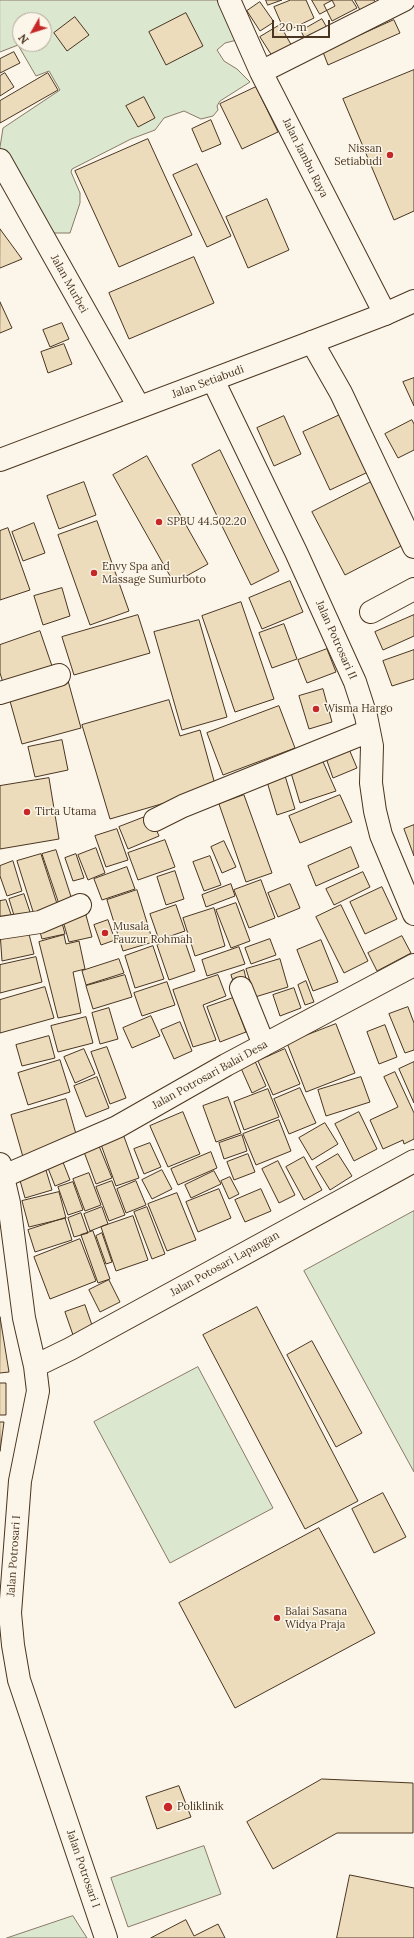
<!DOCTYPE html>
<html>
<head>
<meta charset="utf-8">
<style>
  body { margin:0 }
  #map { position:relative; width:414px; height:1938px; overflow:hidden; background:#fbf6e9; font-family:Lora,serif }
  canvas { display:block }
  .north { position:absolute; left:12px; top:12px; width:40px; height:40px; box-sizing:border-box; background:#fbf6e9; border:1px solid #b4a999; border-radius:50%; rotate:231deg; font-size:11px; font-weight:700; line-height:16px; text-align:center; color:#4a3520 }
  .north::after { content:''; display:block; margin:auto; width:14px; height:18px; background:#c62828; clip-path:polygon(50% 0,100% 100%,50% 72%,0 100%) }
  .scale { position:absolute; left:272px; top:20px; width:58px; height:18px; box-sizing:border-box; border:2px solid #4a3520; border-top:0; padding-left:5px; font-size:12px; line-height:14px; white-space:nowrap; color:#4a3520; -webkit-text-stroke:3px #fbf6e9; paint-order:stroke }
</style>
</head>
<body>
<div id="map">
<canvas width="414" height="1938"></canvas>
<div class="north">N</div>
<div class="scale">20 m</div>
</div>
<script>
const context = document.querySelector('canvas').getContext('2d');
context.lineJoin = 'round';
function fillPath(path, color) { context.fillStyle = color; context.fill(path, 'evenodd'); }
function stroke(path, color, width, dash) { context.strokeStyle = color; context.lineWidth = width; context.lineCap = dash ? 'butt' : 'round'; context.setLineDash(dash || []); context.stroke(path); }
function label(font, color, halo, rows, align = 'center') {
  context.font = font + ' Lora,serif'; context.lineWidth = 3; context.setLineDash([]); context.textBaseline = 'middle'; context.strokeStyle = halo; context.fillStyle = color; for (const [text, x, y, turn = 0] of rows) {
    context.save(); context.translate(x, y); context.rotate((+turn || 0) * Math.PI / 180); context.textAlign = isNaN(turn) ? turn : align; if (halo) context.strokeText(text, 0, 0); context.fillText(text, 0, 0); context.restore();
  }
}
const green = new Path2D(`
  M0,0H217L237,40L225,43L217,50L224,61L237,69L250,82L220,101L217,106L218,110L213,116L201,119L184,111L164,118L155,130L131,139L72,169L71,172L80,193V203L70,233H38L0,167V147L3,128L60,90L49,71L36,76L18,45L0,52ZM20,20H44V44H20Z
  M414,1211V1472L304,1271Z
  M198,1367L273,1508L170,1563L94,1422Z
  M204,1846L221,1894L128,1927L111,1878Z
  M73,1916L87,1938H7Z`);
const building = new Path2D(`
  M266,0H282L268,5Z
  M291,0H306L314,18L285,32L274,7Z
  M312,0H332L335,6L320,14Z
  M333,0H352L357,8L332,21L324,5Z
  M355,0H374L376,3L361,11Z
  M260,2L274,22L260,31L247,11Z
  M186,13L203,46L166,65L149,32Z
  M75,17L89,35L67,51L54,33Z
  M322,19L330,33L308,45L301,31Z
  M394,20L400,33L328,65L323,52Z
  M280,25L293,48L274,59L260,37Z
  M14,52L20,63L0,73V59Z
  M414,70V211L394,220L343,99Z
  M5,73L14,87L0,96V76Z
  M48,73L58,90L0,123V101Z
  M256,87L278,132L242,149L220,104Z
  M144,97L155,118L138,127L126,106Z
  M211,120L221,144L202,152L192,129Z
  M148,139L192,235L119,267L75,171Z
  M197,164L231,236L207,247L173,175Z
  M267,199L289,250L248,268L226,217Z
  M0,229L22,259L0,268Z
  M194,257L214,303L129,339L109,293Z
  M0,302L12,328L0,333Z
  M62,323L69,339L50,347L43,330Z
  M64,344L72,364L48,373L41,352Z
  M414,378V406L403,382Z
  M342,414L368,472L330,490L303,432Z
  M284,416L301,454L274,466L257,428Z
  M412,420L414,424V450L398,458L385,434Z
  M220,450L279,571L251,585L192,465Z
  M147,456L208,564L174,583L113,475Z
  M84,482L96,515L59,529L47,496Z
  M371,482L403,545L345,575L312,512Z
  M97,521L129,611L90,625L58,535Z
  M34,523L45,553L23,561L12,532Z
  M8,528L30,590L0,600V531Z
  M290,581L303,612L262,629L249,598Z
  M62,588L70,616L43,625L34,596Z
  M241,602L274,699L235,712L202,616Z
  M138,615L150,653L74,675L62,637Z
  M414,615V636L383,650L375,632Z
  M199,620L227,717L182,730L154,632Z
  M284,624L297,659L272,668L259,633Z
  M40,631L53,669L4,686L0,673V645Z
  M327,649L336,672L307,683L298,660Z
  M414,650V679L392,686L383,661Z
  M67,677L81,728L22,744L8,694Z
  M323,689L332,722L309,729L299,696Z
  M169,700L180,736L200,730L216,788L110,819L82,725Z
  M279,706L295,748L223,775L207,733Z
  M62,740L68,770L35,777L28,747Z
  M349,749L357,768L333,778L326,758Z
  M320,755L336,791L300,803L289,766Z
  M283,769L295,809L277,815L265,775Z
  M49,778L59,839L0,849V786Z
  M244,795L272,873L246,882L219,804Z
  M340,795L352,822L300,843L289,816Z
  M150,815L159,836L128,849L119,827Z
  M414,825V856L404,829Z
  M117,829L128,860L106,867L95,836Z
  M165,840L175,867L138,880L128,853Z
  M224,841L236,867L222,873L211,847Z
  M351,847L359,867L316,886L308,866Z
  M96,848L105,873L88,880L78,855Z
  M56,850L74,906L61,910L42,854Z
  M41,854L60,913L36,921L17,861Z
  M76,854L84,878L73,881L65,858Z
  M210,856L221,885L204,891L193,862Z
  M13,861L22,891L7,896L0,876V866Z
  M127,867L135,889L102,900L94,879Z
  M175,871L184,899L166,905L157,877Z
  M363,872L370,887L334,905L326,889Z
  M261,880L275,918L249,928L234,890Z
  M231,884L235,896L206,907L202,895Z
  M290,884L300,908L278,917L268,893Z
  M382,887L397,919L365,934L350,902Z
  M137,890L153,942L123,951L107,900Z
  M24,894L32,918L16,922L9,899Z
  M6,900L14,923L0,927V901Z
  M236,903L250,941L231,948L216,910Z
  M176,905L185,931L159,940L150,914Z
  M341,905L368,961L344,973L316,917Z
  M84,908L92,937L69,942L61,914Z
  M214,908L225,946L195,956L183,918Z
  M61,919L65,934L42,939L38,925Z
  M108,920L115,940L101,945L94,925Z
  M27,926L34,954L2,961L0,932Z
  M64,935L66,944L79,941L85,969L73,972L81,1013L58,1018L39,942Z
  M183,936L195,971L169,980L157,945Z
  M402,936L411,953L377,971L368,953Z
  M270,939L276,955L251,964L245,948Z
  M321,940L338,982L313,991L297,950Z
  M153,946L164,979L135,988L125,956Z
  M239,947L245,964L207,976L202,960Z
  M36,957L42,982L0,993V965Z
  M119,959L124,973L86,985L82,971Z
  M280,959L288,987L255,997L246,969Z
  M244,970L247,983L235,987L231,975Z
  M125,975L132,997L93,1009L86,986Z
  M218,975L226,996L203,1005L216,1040L193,1047L173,990Z
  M306,981L314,1002L305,1005L298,985Z
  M167,982L175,1005L142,1016L134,993Z
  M45,987L54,1018L0,1033V1000Z
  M294,988L301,1008L280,1016L273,995Z
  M233,998L246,1032L220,1042L207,1007Z
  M408,1007L414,1023V1050L405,1053L389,1014Z
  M109,1008L118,1039L100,1044L92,1013Z
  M151,1016L160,1036L132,1048L123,1028Z
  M86,1017L93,1043L58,1052L51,1026Z
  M180,1022L192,1051L174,1059L161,1030Z
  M336,1024L355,1073L306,1092L287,1043Z
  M385,1025L397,1057L379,1064L367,1032Z
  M49,1036L55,1058L22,1066L16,1045Z
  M107,1047L126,1098L110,1104L91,1052Z
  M84,1049L95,1074L75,1083L64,1057Z
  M285,1049L300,1084L273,1095L258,1061Z
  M254,1059L266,1086L252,1093L240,1066Z
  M60,1060L70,1092L28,1105L18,1073Z
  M414,1062V1103L399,1069Z
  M395,1072L414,1113V1139L404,1144L403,1140L383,1149L370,1120L398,1107L384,1077Z
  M97,1077L109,1108L86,1117L74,1086Z
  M361,1077L370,1102L326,1116L318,1090Z
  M300,1088L316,1123L289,1134L274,1099Z
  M268,1089L279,1117L244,1130L234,1102Z
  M228,1097L241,1133L216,1142L203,1106Z
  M66,1099L78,1141L23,1157L11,1115Z
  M183,1112L200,1154L168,1167L150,1126Z
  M359,1112L377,1149L354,1161L335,1124Z
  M279,1120L291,1151L256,1165L243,1134Z
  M325,1123L338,1144L312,1160L299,1138Z
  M122,1131L139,1178L116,1186L99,1139Z
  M242,1135L247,1151L224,1159L219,1143Z
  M150,1143L161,1167L144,1174L134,1149Z
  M99,1146L112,1178L96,1184L84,1152Z
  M211,1152L217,1168L178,1185L171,1169Z
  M248,1154L255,1172L234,1180L227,1162Z
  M338,1154L352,1176L330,1190L316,1167Z
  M61,1157L70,1180L55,1186L46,1163Z
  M304,1157L322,1190L304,1200L286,1167Z
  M278,1161L295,1195L279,1203L262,1169Z
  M45,1167L52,1190L25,1198L19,1177Z
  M162,1170L172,1189L152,1199L142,1180Z
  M214,1171L221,1184L191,1198L185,1185Z
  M89,1173L101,1205L85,1211L73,1179Z
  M230,1177L239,1194L229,1199L221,1181Z
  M112,1181L125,1215L109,1221L96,1187Z
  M136,1181L146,1205L126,1213L117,1189Z
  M73,1182L83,1210L68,1215L58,1187Z
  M219,1189L231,1218L198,1232L186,1202Z
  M261,1189L271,1211L245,1222L235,1200Z
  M59,1192L66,1218L29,1227L22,1201Z
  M177,1193L196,1240L167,1251L148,1204Z
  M102,1207L108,1224L90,1231L84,1214Z
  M147,1207L165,1254L152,1259L134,1212Z
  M81,1213L88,1233L74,1237L68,1218Z
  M133,1216L148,1260L116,1271L101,1227Z
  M65,1218L72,1240L35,1252L28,1230Z
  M93,1231L110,1279L98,1283L81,1235Z
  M102,1233L112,1262L106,1264L96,1236Z
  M80,1239L96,1281L50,1299L34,1257Z
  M109,1280L120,1302L100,1312L89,1290Z
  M85,1305L93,1328L73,1335L65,1312Z
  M257,1307L358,1501L305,1529L203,1335Z
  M0,1317L9,1372L0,1373Z
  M312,1341L362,1433L336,1447L287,1355Z
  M0,1383H6V1415H0Z
  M0,1422H4L0,1451Z
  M383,1493L406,1537L374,1553L352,1509Z
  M319,1528L375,1633L235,1708L179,1603Z
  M322,1779L413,1783V1833H337L273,1869L247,1822Z
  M179,1786L191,1817L157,1829L146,1797Z
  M350,1875L414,1888V1938H337Z
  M186,1920L194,1936L218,1924L225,1938H151Z`);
const minor = new Path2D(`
  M229,0L261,72L385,314
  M261,72L404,0
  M0,160L139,407
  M312,342L341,393L414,547
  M213,380L296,552L355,682L366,716L372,746L371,783L375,811L381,835L414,914
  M371,612L414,589
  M0,693L59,675
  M155,820L183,806L369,731
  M0,928L40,922L80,905
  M241,988L264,1045
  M0,1164L9,1203L24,1318L35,1366L38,1391L20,1481L10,1613L13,1645L19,1680L106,1938
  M2,1177L117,1127L226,1065L414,965
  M35,1366L70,1349L414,1161`);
const highway = new Path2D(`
  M0,460L312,342L385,314L414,301`);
const markers = [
  [390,155,4,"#c62828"],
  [159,522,4,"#c62828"],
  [94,573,4,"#c62828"],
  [316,709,4,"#c62828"],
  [27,812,4,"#c62828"],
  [105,933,4,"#c62828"],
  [277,1618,4,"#c62828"],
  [168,1807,5,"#c62828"]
];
const poiNames = [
  ["Nissan",382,149,"right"],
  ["Setiabudi",382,162,"right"],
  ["SPBU 44.502.20",167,522],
  ["Envy Spa and",102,567],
  ["Massage Sumurboto",102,580],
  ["Wisma Hargo",324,709],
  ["Tirta Utama",35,812],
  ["Musala",113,927],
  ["Fauzur Rohmah",113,940],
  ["Balai Sasana",285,1612],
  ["Widya Praja",285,1625],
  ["Poliklinik",177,1807]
];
const streetNames = [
  ["Jalan Jambu Raya",305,158,63],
  ["Jalan Murbei",69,284,61],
  ["Jalan Setiabudi",208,382,-20],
  ["Jalan Potrosari II",336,640,66],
  ["Jalan Potrosari Balai Desa",210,1075,-29],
  ["Jalan Potosari Lapangan",225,1264,-29],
  ["Jalan Potrosari I",14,1556,-86],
  ["Jalan Potrosari I",83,1869,71]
];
fillPath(green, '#dce7d0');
stroke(green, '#887966', 1);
fillPath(building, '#ecdcbc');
stroke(building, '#4a3520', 1);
stroke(minor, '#4a3520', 24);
stroke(highway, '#4a3520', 24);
stroke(minor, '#fbf6e9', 22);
stroke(highway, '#fbf6e9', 22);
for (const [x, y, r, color] of markers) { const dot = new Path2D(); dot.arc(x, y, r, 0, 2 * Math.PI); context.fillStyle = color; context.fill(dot); stroke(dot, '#fbf6e9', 1.5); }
label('11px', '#4a3520', '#fbf6e9', poiNames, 'left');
label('11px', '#4a3520', '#fbf6e9', streetNames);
</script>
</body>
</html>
